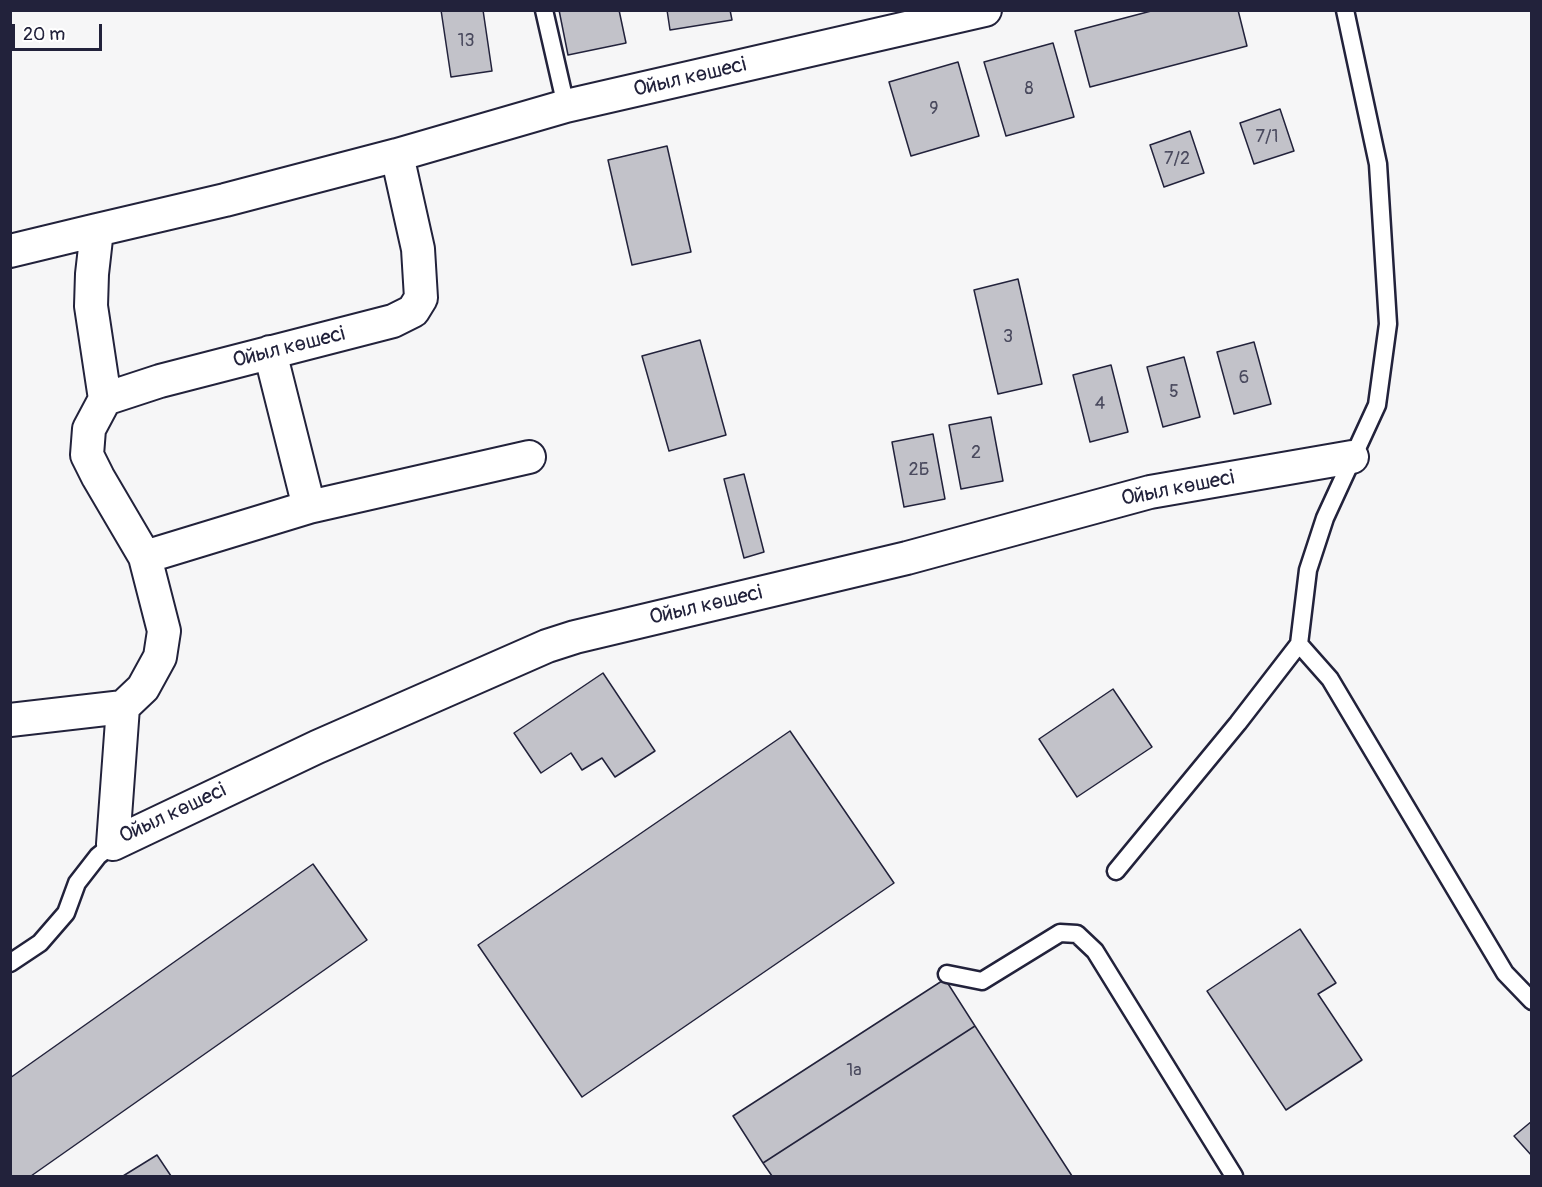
<!DOCTYPE html>
<html>
<head>
<meta charset="utf-8">
<style>
  body { margin:0 }
  #map { position:relative; width:1542px; height:1187px; overflow:hidden; background:#f6f6f7; font-family:Pangolin,sans-serif }
  canvas { display:block }
  .frame { position:absolute; inset:0; border:12px solid #22223b; pointer-events:none }
  .scale { position:absolute; left:12px; top:24px; width:90px; height:27px; box-sizing:border-box; border:3px solid #22223b; border-top:0; padding-left:8px; font-size:18px; line-height:21px; white-space:nowrap; color:#22223b; -webkit-text-stroke:4px #fff; paint-order:stroke }
</style>
</head>
<body>
<div id="map">
<canvas width="1542" height="1187"></canvas>
<div class="frame"></div>
<div class="scale">20 m</div>
</div>
<script>
const context = document.querySelector('canvas').getContext('2d');
context.lineJoin = 'round';
function fillPath(path, color) { context.fillStyle = color; context.fill(path, 'evenodd'); }
function stroke(path, color, width, dash) { context.strokeStyle = color; context.lineWidth = width; context.lineCap = dash ? 'butt' : 'round'; context.setLineDash(dash || []); context.stroke(path); }
function label(font, color, halo, rows, align = 'center') {
  context.font = font + ' Pangolin,sans-serif'; context.lineWidth = 6; context.setLineDash([]); context.textBaseline = 'middle'; context.strokeStyle = halo; context.fillStyle = color; for (const [text, x, y, turn = 0] of rows) {
    context.save(); context.translate(x, y); context.rotate((+turn || 0) * Math.PI / 180); context.textAlign = isNaN(turn) ? turn : align; if (halo) context.strokeText(text, 0, 0); context.fillText(text, 0, 0); context.restore();
  }
}
const building = new Path2D(`
  M441,10H483L492,71L451,77Z
  M559,10H619L626,43L568,55Z
  M667,10H730L732,20L670,30Z
  M1155,10H1238L1247,46L1090,87L1075,31Z
  M1053,43L1074,117L1006,136L984,62Z
  M958,62L979,136L911,156L889,82Z
  M1280,109L1294,151L1254,164L1240,123Z
  M1190,131L1204,173L1164,187L1150,145Z
  M667,146L691,252L632,265L608,160Z
  M1018,279L1042,384L998,394L974,290Z
  M700,340L726,435L669,451L642,356Z
  M1254,342L1271,404L1234,414L1217,352Z
  M1184,357L1200,417L1163,427L1147,367Z
  M1111,365L1128,432L1090,442L1073,375Z
  M991,417L1003,481L961,489L949,425Z
  M933,434L945,499L904,507L892,442Z
  M744,474L764,552L744,558L724,479Z
  M603,673L655,751L615,777L602,758L582,770L571,753L541,773L514,733Z
  M1113,689L1152,747L1077,797L1039,739Z
  M790,731L894,883L582,1097L478,945Z
  M313,864L367,940L31,1176H10V1078Z
  M1300,929L1336,983L1318,994L1362,1060L1286,1110L1207,991Z
  M945,979L975,1026L763,1163L733,1116Z
  M975,1026L1072,1176H772L763,1163Z
  M1532,1121V1156L1514,1136Z
  M157,1155L171,1176H123Z`);
const lane = new Path2D(`
  M544,10L566,106
  M1299,644L1330,679L1505,973L1532,1001
  M1116,871L1238,723L1299,644L1308,570L1325,518L1377,405L1388,324L1378,164L1345,10
  M10,963L40,943L66,913L77,883L98,856L113,844
  M947,974L982,981L1060,933L1077,934L1095,951L1234,1176`);
const street = new Path2D(`
  M985,10L566,106L397,155L418,249L421,298L413,311L393,321L160,381L105,399L89,429L87,455L98,477L145,557L164,631L160,657L143,688L123,707L113,844L317,747L547,646L575,637L907,558L1150,492L1352,457
  M10,251L97,230
  M270,352L309,507
  M105,399L91,306L92,274L97,230L225,200L397,155
  M145,557L309,507L529,457
  M10,720L123,707`);
const numberNames = [
  ["13",466,41],
  ["8",1029,89],
  ["9",934,109],
  ["7/1",1267,137],
  ["7/2",1177,159],
  ["3",1008,337],
  ["6",1244,378],
  ["5",1174,392],
  ["4",1100,404],
  ["2",976,453],
  ["2Б",919,470],
  ["1а",854,1071]
];
const streetNames = [
  ["Ойыл көшесі",690,78,-13],
  ["Ойыл көшесі",289,348,-14],
  ["Ойыл көшесі",1178,489,-11],
  ["Ойыл көшесі",706,606,-13],
  ["Ойыл көшесі",173,814,-25]
];
fillPath(building, '#c2c2c9');
stroke(building, '#22223b', 1.5);
stroke(lane, '#22223b', 21);
stroke(street, '#22223b', 36);
stroke(lane, '#fff', 16);
stroke(street, '#fff', 32);
label('18px', '#4a4a5e', null, numberNames);
label('21px', '#22223b', '#fff', streetNames);
</script>
</body>
</html>
